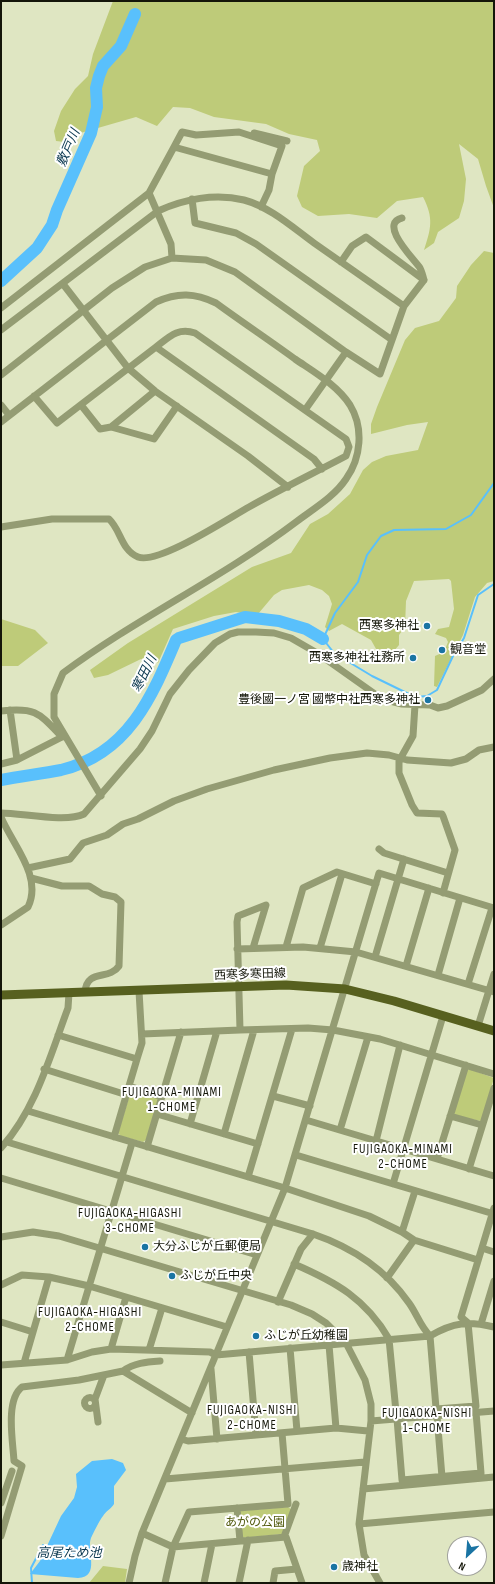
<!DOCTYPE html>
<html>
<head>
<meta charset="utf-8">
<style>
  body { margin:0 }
  #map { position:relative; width:495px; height:1584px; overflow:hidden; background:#dfe6c2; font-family:"Sofia Sans Condensed",sans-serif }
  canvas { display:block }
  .frame { position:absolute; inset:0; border:2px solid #141609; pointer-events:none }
  .north { position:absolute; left:447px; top:1536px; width:40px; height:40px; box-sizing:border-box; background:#fff; border:1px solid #a1a29d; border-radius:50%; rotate:206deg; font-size:11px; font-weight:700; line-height:16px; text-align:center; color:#141609 }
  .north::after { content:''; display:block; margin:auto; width:14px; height:18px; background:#1a74a3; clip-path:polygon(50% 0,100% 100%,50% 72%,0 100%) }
</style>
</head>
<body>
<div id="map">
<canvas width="495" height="1584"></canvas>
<div class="frame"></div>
<div class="north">N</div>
</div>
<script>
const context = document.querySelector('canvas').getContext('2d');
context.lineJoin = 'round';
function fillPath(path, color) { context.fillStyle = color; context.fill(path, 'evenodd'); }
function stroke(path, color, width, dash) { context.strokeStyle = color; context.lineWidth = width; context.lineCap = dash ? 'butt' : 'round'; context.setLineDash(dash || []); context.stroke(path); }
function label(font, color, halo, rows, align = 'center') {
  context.font = font + ' "Sofia Sans Condensed","Noto Sans JP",sans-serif'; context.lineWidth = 4; context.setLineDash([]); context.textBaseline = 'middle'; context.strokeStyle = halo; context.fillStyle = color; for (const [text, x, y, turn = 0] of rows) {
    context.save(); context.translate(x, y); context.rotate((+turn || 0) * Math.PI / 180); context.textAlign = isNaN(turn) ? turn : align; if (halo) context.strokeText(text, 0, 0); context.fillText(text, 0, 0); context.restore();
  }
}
const green = new Path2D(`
  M113,1H494V208L486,186L478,159L459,144L466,179L464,201L459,218L438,232L434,243L424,250C431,229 434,218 423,197L397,201L377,218L349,214L318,216L302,207L297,196L304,166L320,151L317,140L289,134L266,124L214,117L190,108L173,107L157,126L136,117L77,134L65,142L56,141L54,131L61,111L75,89L88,76L93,54Z
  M484,251L494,253V581L487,583L475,597L463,635L437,687L434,686L435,656L444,652L448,642L446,638L435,634L438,629L449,627L454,609L451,581L449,579L414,581L406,601L405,627L399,635V645L387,659L380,656L371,640L342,624L329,631L325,627L332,604L329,596L322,590L309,585L282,590L274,595L258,614L253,615L236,612L214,616L173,629L158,663L141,659L108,675L94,678L90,670L128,643L252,567L291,553L310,524L328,514L350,494L363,470L372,462L386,456L418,450L428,422L407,425L371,434V424L377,407L405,340L415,328L439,321L456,298L457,286L471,265Z
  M1,619L35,630L48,643L18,666H1Z
  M469,1069L494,1078L481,1121L455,1116L454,1113L466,1071Z
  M133,1089L157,1097L159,1100L146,1140L143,1142L121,1136L118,1133L131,1091Z
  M288,1507L292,1510L282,1534L242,1538L239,1511Z
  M103,1566L127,1569L125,1583H89Z`);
const water = new Path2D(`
  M112,1459L123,1463L126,1470L114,1486V1504C111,1509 106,1511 103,1516C100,1519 93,1534 91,1538C86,1550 101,1577 78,1578L30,1574L40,1561L61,1516L74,1498L77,1487L76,1474L92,1461Z`);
const stream = new Path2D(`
  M494,483L471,515L446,529L394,530L381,536L367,555L358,582L335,613L323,639L334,653L372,676L415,697L427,696L437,690L453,656L464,638L478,595L494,584
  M32,1583L31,1568L43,1545`);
const river = new Path2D(`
  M1,281L37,248L52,225L57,210L91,133L97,107L96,88L99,76L103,66L121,46L135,14
  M1,780C21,776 41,774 61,770C128,754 152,697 176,640L179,638L245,617L279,621L306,629L323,639`);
const minor = new Path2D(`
  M254,133L287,141
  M174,147L182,132L196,135L239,132L282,146L272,174
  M192,199L195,223L236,233L256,244L392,340
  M402,218C378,224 414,259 420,268C422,272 423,276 424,280
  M172,258L171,244L149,193L174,147L272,174L269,190L261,207
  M341,262L352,246L366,237L424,280L404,306
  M63,284L128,368L155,391L248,456L288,487
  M1,308L149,193
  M1,330L158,211C184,199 215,193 244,200C270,207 292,227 314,243C344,264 374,285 404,306L380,374L346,352L305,410
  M1,375L112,288L145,267L172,258L206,260L235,272L346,352
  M34,396L57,423L156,347L314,459L322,469
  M1,405L9,415
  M81,405L100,429L111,427L154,439L177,406
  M1,422L156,302C178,292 195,293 216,303C242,322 269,340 295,359C314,372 337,385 350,405C364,428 361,458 346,479C334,497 313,509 296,522C222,578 137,618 63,673L54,694V717L101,796
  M111,427L155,391
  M1,527L52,519H109C121,530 121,550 138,557C158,565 229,518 249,507C281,489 314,473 346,456L349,447L346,439L195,333C178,327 169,337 156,347
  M415,705L413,736L399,761V773L412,805L417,813L442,814L443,816L455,850L443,893
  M10,710L17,760
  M1,711C36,707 39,713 62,737
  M1,764L17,760L64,736
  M1,813C22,813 66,823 84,814L140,749L152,731L170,694L189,670L215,643L230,634L238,632H256L274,633L291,638L317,653L375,694L386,700L402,704L430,705L438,708L447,706L482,690L494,679
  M1,817C12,844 43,876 28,907L1,925
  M379,849L384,853L448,873
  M28,868L70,859L83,843L107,835L123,824L138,819L174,801L207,789L274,770L330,758L367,753L389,755L407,760L451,763L466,759L479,750L494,747
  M31,878L62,886H89L102,894L115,897L121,902L119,966C109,981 87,968 85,992
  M286,947L303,888L337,872L376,884
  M320,948L342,874
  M237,949L303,947L356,952L494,992
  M375,957L404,859
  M406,966L429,888
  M438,975L460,898
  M468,984L492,908
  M478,1026L494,974
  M240,1030L237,922L238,916L266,905L253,948
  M142,1034L240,1030L308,1028L333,1030L380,1039L494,1074
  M58,1035L137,1059L142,1043L139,991
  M44,1069L127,1095
  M129,1086L137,1059
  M273,1096L310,1106
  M28,1111L285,1188L369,1216L402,1232
  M157,1114L258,1144
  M450,1116L482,1125
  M306,1120L494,1176
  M190,1124L217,1031
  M340,1130L368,1037
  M224,1134L254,1030
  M114,1137L129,1086L162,1097
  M376,1141L400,1045
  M7,1142L313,1234C351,1247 386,1270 409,1303C417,1314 420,1326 430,1336L436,1408
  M147,1147L181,1032
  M1,1148C36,1109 50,1056 68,1008L69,993
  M296,1155L494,1214
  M437,1159L466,1065
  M469,1169L494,1088
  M248,1177L292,1029
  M1,1178L257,1255
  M393,1184L443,1016
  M415,1191L402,1232L414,1240L478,1260
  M1,1237L33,1232L59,1236L291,1305L312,1314L326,1323L346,1343L365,1380L371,1404V1421L359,1524L364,1555L380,1583
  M482,1248L494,1252
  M294,1264C336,1282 366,1299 389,1339L396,1412L476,1406L468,1323L461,1317L494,1208
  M387,1278L414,1240
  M1,1285L22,1275L49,1277L89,1286L227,1327
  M278,1302L301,1249L313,1234
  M1,1322L33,1332
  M481,1324L494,1281
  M329,1345L336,1428
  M290,1348L297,1431
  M111,1349L126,1297
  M149,1350L162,1308
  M249,1352L256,1435
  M67,1360L132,1143
  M24,1363L49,1277
  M1,1365L67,1360L92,1352L111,1349L210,1352L216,1355L430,1336C454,1322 468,1321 494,1327
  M211,1369L217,1439
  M123,1371C134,1363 146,1362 160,1361
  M84.5 1403a5.5 5.5 0 1 1 11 0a5.5 5.5 0 1 1-11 0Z
  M437,1416L442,1477
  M397,1419L402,1480L481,1473L476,1412
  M371,1421L494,1411
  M98,1422L95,1399L104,1375
  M181,1439L188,1441L336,1428L368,1431
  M165,1479L365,1462
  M363,1489L494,1477
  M1,1503L12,1471
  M237,1508L240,1541
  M359,1524L494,1512
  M142,1533L173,1547L286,1537L302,1583
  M1,1536L22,1466L14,1461C13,1442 5,1400 22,1387L79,1380L123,1371L192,1413
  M284,1537L296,1504
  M129,1583L135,1556L142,1533L285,1188L379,873L494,908
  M165,1583L173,1547L189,1512L288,1504L282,1433
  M204,1583L212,1544
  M239,1583L248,1540
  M273,1583L275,1571L297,1569`);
const major = new Path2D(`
  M1,995L286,985L345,989L394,1001L494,1031`);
const markers = [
  [427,626,4,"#1a74a3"],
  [442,650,4,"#1a74a3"],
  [413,658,4,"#1a74a3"],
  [428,700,4,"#1a74a3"],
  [145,1247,4,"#1a74a3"],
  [172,1276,4,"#1a74a3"],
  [256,1336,4,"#1a74a3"],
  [334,1567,4,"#1a74a3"]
];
const poiNames = [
  ["西寒多神社",419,626,"right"],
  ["観音堂",450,650],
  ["西寒多神社社務所",405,658,"right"],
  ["豊後國一ノ宮 國幣中社西寒多神社",420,700,"right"],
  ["大分ふじが丘郵便局",153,1247],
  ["ふじが丘中央",180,1276],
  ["ふじが丘幼稚園",264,1336],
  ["歳神社",342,1567]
];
const streetNames = [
  ["西寒多寒田線",250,975,-2]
];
const parkNames = [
  ["あがの公園",255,1523]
];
const waterNames = [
  ["敷戸川",69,148,-67],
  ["寒田川",145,674,-64],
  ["高尾ため池",69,1554]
];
const neighbourhoodNames = [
  ["FUJIGAOKA-MINAMI",172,1093],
  ["1-CHOME",172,1108],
  ["FUJIGAOKA-MINAMI",403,1150],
  ["2-CHOME",403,1165],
  ["FUJIGAOKA-HIGASHI",130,1214],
  ["3-CHOME",130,1229],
  ["FUJIGAOKA-HIGASHI",90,1313],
  ["2-CHOME",90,1328],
  ["FUJIGAOKA-NISHI",252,1411],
  ["2-CHOME",252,1426],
  ["FUJIGAOKA-NISHI",427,1414],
  ["1-CHOME",427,1429]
];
fillPath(green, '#becb79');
fillPath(water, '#59c0fc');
stroke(stream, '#59c0fc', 2);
stroke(river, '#59c0fc', 12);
stroke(minor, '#949c73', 7);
stroke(major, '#57601f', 9);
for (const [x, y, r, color] of markers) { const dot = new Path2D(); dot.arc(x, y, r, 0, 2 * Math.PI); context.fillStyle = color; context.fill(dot); stroke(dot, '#fff', 1.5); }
label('12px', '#141609', '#fff', poiNames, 'left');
label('12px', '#141609', '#fff', streetNames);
label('12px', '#50580b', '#fff', parkNames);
label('italic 13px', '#0a374f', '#fff', waterNames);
context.letterSpacing = '1px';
label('13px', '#141609', '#fff', neighbourhoodNames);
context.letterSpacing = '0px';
</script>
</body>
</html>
